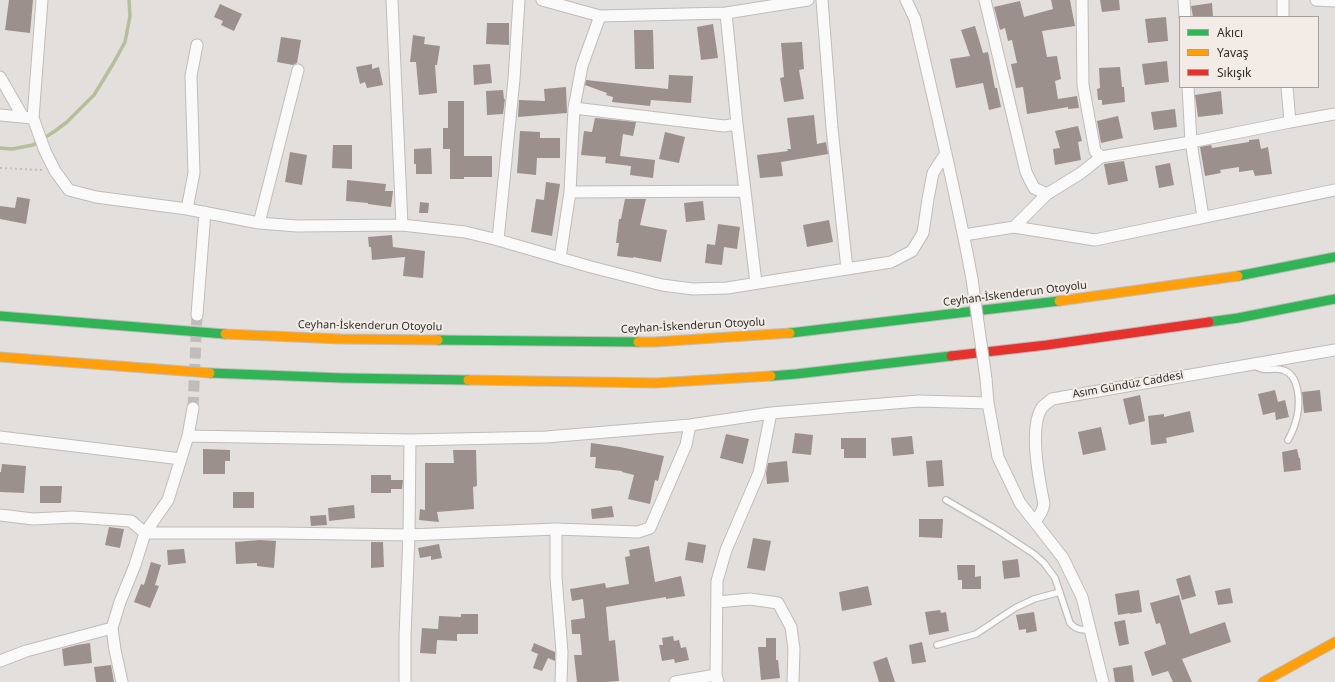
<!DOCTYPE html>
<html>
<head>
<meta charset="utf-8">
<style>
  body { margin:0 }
  #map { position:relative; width:1335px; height:682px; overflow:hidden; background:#e3dfdc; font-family:"Noto Sans",sans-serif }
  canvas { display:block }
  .legend { position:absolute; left:1179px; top:16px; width:140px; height:72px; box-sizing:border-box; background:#f3ece6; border:1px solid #a5a09b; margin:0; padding:5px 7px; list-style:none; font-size:12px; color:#302e2b }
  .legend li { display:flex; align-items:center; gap:8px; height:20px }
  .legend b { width:20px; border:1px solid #a5a09b }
</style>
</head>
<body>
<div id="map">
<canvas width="1335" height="682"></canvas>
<ul class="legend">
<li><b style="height:5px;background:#30b455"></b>Akıcı</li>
<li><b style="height:5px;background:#ff9f0a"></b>Yavaş</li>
<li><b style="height:5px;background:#e5322d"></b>Sıkışık</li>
</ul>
</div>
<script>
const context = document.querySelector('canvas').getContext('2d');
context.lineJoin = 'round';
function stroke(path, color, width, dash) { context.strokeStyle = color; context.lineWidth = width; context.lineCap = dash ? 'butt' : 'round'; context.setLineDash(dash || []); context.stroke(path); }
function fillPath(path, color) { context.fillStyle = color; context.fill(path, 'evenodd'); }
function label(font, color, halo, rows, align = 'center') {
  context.font = font + ' "Noto Sans",sans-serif'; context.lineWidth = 4; context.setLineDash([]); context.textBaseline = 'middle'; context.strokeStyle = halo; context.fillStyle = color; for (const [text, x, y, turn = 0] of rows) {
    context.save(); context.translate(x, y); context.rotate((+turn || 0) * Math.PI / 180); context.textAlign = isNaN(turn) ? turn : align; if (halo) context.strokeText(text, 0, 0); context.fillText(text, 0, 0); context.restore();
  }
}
const stream = new Path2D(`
  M0,148L12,149L33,145L55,131L67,122L94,95L113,64L125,42L130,16L129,0`);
const building = new Path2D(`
  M9,0H33L30,33L5,30Z
  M1051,0H1070L1075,26L1042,31L1047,57L1057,56L1061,79L1055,81L1058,99L1077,96L1079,108L1068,109V107L1027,114L1023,87L1016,88L1011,64L1017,63L1012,40L1008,41L1005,28L1000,30L994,7L1020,1L1024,17L1053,9Z
  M1100,0H1119L1120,10L1102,12Z
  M1212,3L1213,17H1193L1191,6Z
  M220,4L242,14L234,31L221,25L223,21L214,17Z
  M1166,17L1168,41L1148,43L1145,19Z
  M487,23H509V45L486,44Z
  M713,24L718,58L701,60L697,27Z
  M975,26L983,53L988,52L995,88H997L1001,107L989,110L983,83L956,88L950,59L970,56L961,30Z
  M634,30H653L654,69H635Z
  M413,35L425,37L424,44L440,46L437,65H435L437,93L419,95L416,62H410Z
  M281,37L301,40L297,63L293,65L277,62Z
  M802,42L804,69L799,70L804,99L784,102L780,78L784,77L781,43Z
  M1167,61L1169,82L1145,85L1142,64Z
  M372,64V69L379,67L383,85L367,88L365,82L360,84L356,67Z
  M490,64L492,83L474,85L473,65Z
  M1120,67L1122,87H1124L1125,102L1102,105V100H1098L1097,89L1100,88L1099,68Z
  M669,75L693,76L691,103L651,100L650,106L612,102L613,97L606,95L607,93L585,85L586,80L668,89Z
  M566,87L567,113L518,117L519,100L545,101L544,89Z
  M503,90L504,99H505L503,114L487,115L486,91Z
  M1221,91L1223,114L1198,117L1195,95Z
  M448,101H464V156H492V177H464V179H450V149H443V128H448Z
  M1175,109L1177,127L1154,130L1151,112Z
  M814,115L817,144L826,142L828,154L781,162L783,176L760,178L757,155L788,151L787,149H791L787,118Z
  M1118,116L1123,138L1101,143L1097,121Z
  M595,118L636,122L633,136L623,134L620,156L655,160L653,178L630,175L631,166L605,163L606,157L581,155L584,131L592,132Z
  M1078,126L1082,141L1078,142L1081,160L1055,165L1053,149L1060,148L1055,131Z
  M520,131L540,132V138H560V158H537L536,175L517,173Z
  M665,132L685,137L679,163L659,159Z
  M1259,139L1261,149L1268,147L1272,174L1255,176L1253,170L1239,172V167L1220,170L1221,173L1205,176L1200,147L1211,145L1212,148L1249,142V140Z
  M333,145H352V169L332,168Z
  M431,148L432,174H416V164H414V149Z
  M290,152L307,155L302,185L285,182Z
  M1124,161L1128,181L1108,185L1104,164Z
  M1170,163L1174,185L1159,188L1155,166Z
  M347,180L386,184L385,191H393L391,207L368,204V203L346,201Z
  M546,182L560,184L552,236L531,232L536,199L544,200Z
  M17,197L30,199L26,224L0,219V206L15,208Z
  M625,199H646L640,225L667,230L661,262L633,257V258L617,256L619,243H616L619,219H621Z
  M703,201L705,220L686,222L684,203Z
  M420,202L429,203L428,213H419Z
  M829,220L833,242L807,247L803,225Z
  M718,224L740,227L737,249L724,247L722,265L705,263L707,244L715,245Z
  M392,235L393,247L425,251L423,278L403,276L405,257L372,260L371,247H369L368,237Z
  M1275,390L1278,402L1285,400L1289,417L1276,420L1275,412L1263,415L1258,394Z
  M1320,390L1322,411L1304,413L1302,392Z
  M1140,395L1145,421L1129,425L1123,399Z
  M1190,411L1194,432L1166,438L1167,443L1151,445L1148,416L1164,414V417Z
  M1101,427L1106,450L1083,455L1078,432Z
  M795,433L813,435L811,455L792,453Z
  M726,434L749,439L743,464L720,458Z
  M912,436L914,454L893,456L891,438Z
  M841,438H866V458H844V449H841Z
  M591,443L620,447L664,456L658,481L655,480L650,504L628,499L634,475L622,472V471L595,468L596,457H590Z
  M203,449L230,450V461H225V474H203Z
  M1297,449L1299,458H1300L1301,470L1284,472L1282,452Z
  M453,450H476L477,486L473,487L474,509L437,512L439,522L419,520L420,509L425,510V463H454Z
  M942,460L944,486L928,487L926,461Z
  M787,461L789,482L767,484L766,473L768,463Z
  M2,464L26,466L24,493L0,492V472H1Z
  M371,475H391V480H403L402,489H391V493H371Z
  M40,486H62L61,503H40Z
  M233,492H254V508H233Z
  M354,505L355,518L329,521L328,508Z
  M612,506L614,517L592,519L591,509Z
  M326,515L327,525L311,526L310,516Z
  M919,519H943L942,538L919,537Z
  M109,527L124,529L120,548L105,545Z
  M753,538L771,541L765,571L747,568Z
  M260,540L276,541L274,568L257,566V563L236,564L235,542Z
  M371,542H383L384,567L371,568Z
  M688,542L706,545L703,563L685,560Z
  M439,544L442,558L431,560V556L420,558L418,548Z
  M649,546L655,582L681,576L685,596L666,599V597L606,607L609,641L615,640L619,681L606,682H577L574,655H582L580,634H572L571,620L585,618L583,599L572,601L570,589L605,583L606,588L629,584L625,557L630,556L629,550Z
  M184,549L186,563L168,565L167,550Z
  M1018,559L1020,577L1004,579L1002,561Z
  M151,562L161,565L155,585L159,586L150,608L134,602L141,584L144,585Z
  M957,565H975V577L981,576V589H962V580H958Z
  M1190,575L1196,596L1182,600L1176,579Z
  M868,586L872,605L842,611L839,592Z
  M1230,588L1233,603L1218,605L1215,591Z
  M1139,590L1142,612L1130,614V613L1118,615L1115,594Z
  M1179,595L1190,634L1225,622L1231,642L1182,659L1192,682H1173L1168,671L1152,676L1144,652L1166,644L1160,623L1156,624L1150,603Z
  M940,610L941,613L946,612L949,631L929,635L925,612Z
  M1034,612L1037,631L1026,633V629L1019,630L1016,615Z
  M461,614H478V634H457V641L437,640L436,654L420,653L422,628L438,629L439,616L461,617Z
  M1125,620L1129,644L1119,646L1114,622Z
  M673,636L674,641L679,640L681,648L686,647L689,660L675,663L674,659L662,661L659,645H663L662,638Z
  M766,638H776V660H778L780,678L761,680L758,647H766Z
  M922,642L926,662L912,664L909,645Z
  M90,643L92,663L64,666L62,649L77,645Z
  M534,643L555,652V661L548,658L542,671L533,668L538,654L531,651Z
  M887,657L895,682H879L873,662Z
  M111,665L114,682H96L94,667Z
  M1132,665L1134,682H1115L1113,668Z`);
const streetTunnel = new Path2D(`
  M193,408L197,315`);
const path = new Path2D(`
  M0,168L43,170`);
const lane = new Path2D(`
  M1254,364C1260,373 1274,367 1283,370C1300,375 1300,403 1297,417C1295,425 1292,433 1288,440
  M946,500L999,531L1034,554L1044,563L1055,578L1070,623C1076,630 1082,630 1091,630
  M937,645L976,634L1015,608L1034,599L1060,592`);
const street = new Path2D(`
  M392,0L402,225
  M542,0L600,16L726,13L808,0
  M822,0L832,128L847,269
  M906,0L915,19C935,106 956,192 972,279
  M985,0L1026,172L1034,188L1047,194
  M1082,0L1083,85L1095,151L1101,157
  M1184,0L1185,17
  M1316,0L1335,1
  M726,13L737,124L756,283
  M1283,17V0
  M0,77L23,117
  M1188,87L1191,142L1203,217
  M1287,87L1290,122
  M574,108L724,126L737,124
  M0,115L33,118L45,151L55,171L69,190L96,197L187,209L259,223L297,226L402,225L465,232L498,240L591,267L662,285L693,289L727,288L891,262L912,251L923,233L928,199L933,173L946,153
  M33,118L42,0
  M570,192L745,191
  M187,209L194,173L191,76L197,45
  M259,223L298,70
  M1014,227L1047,194L1081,173L1101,157L1191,142L1290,122L1335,114
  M964,235L1014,227L1095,240L1335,190
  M498,240L514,79L519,0
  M560,258L570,192L574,108L582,66L600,16
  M197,315L205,212
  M986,379L988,403L998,457L1020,503L1063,558L1082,597L1103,682
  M188,436L410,440L546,437L690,425L771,413L919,401L988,403
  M0,437L181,459
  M0,515L33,519L73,517L131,521L145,533H279L409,535L556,529L638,532L650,528L686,445L690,425
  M1035,522L1042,511L1044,504C1039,480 1029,430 1041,409C1043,405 1049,402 1052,399L1335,350
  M556,529V577L562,652L561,682
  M717,602L750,599L778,603L791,627L794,649L793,682
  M0,661L26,651L112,628
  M122,682L115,650L112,628L120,602L135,565L145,533L168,500L188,436L193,408
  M405,682V636L409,535L410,440
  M675,682L716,675
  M718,682L716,675L717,581L726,550L759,473L771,413`);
const fast = new Path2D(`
  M1238,276L1335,257
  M0,316L225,334
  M1209,322L1238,318L1335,299
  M790,333L1059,301
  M438,340L638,342
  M210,373L343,378L468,380
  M771,376L796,374L951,356`);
const slow = new Path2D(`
  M1059,301L1238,276
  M225,334L340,339L438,340
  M638,342H654L790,333
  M0,357L210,373
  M468,380L656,383L771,376
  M1263,682L1335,642`);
const jam = new Path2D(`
  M951,356L1047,345L1209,322`);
const streetBridge = new Path2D(`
  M972,279L986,379`);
const streetNames = [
  ["Ceyhan-İskenderun Otoyolu",1015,294,-7],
  ["Ceyhan-İskenderun Otoyolu",370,326,1],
  ["Ceyhan-İskenderun Otoyolu",693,326,-3],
  ["Asım Gündüz Caddesi",1128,385,-10]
];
stroke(stream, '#b5bf99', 3.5);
fillPath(building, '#9c908c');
stroke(streetTunnel, '#bfbcb9', 11, [11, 5.5]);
stroke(lane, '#bfbcb9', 8);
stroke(street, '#bfbcb9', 13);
stroke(fast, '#bfbcb9', 11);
stroke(slow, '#bfbcb9', 11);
stroke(jam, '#bfbcb9', 11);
stroke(path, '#c0bebb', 2, [2, 3]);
stroke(lane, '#fbfafa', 5.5);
stroke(street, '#fbfafa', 11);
stroke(fast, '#30b455', 9);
stroke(slow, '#ff9f0a', 9);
stroke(jam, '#e5322d', 9);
stroke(streetBridge, '#bfbcb9', 13, []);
stroke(streetBridge, '#fbfafa', 11);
label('11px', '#302e2b', '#f3ece6', streetNames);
</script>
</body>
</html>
